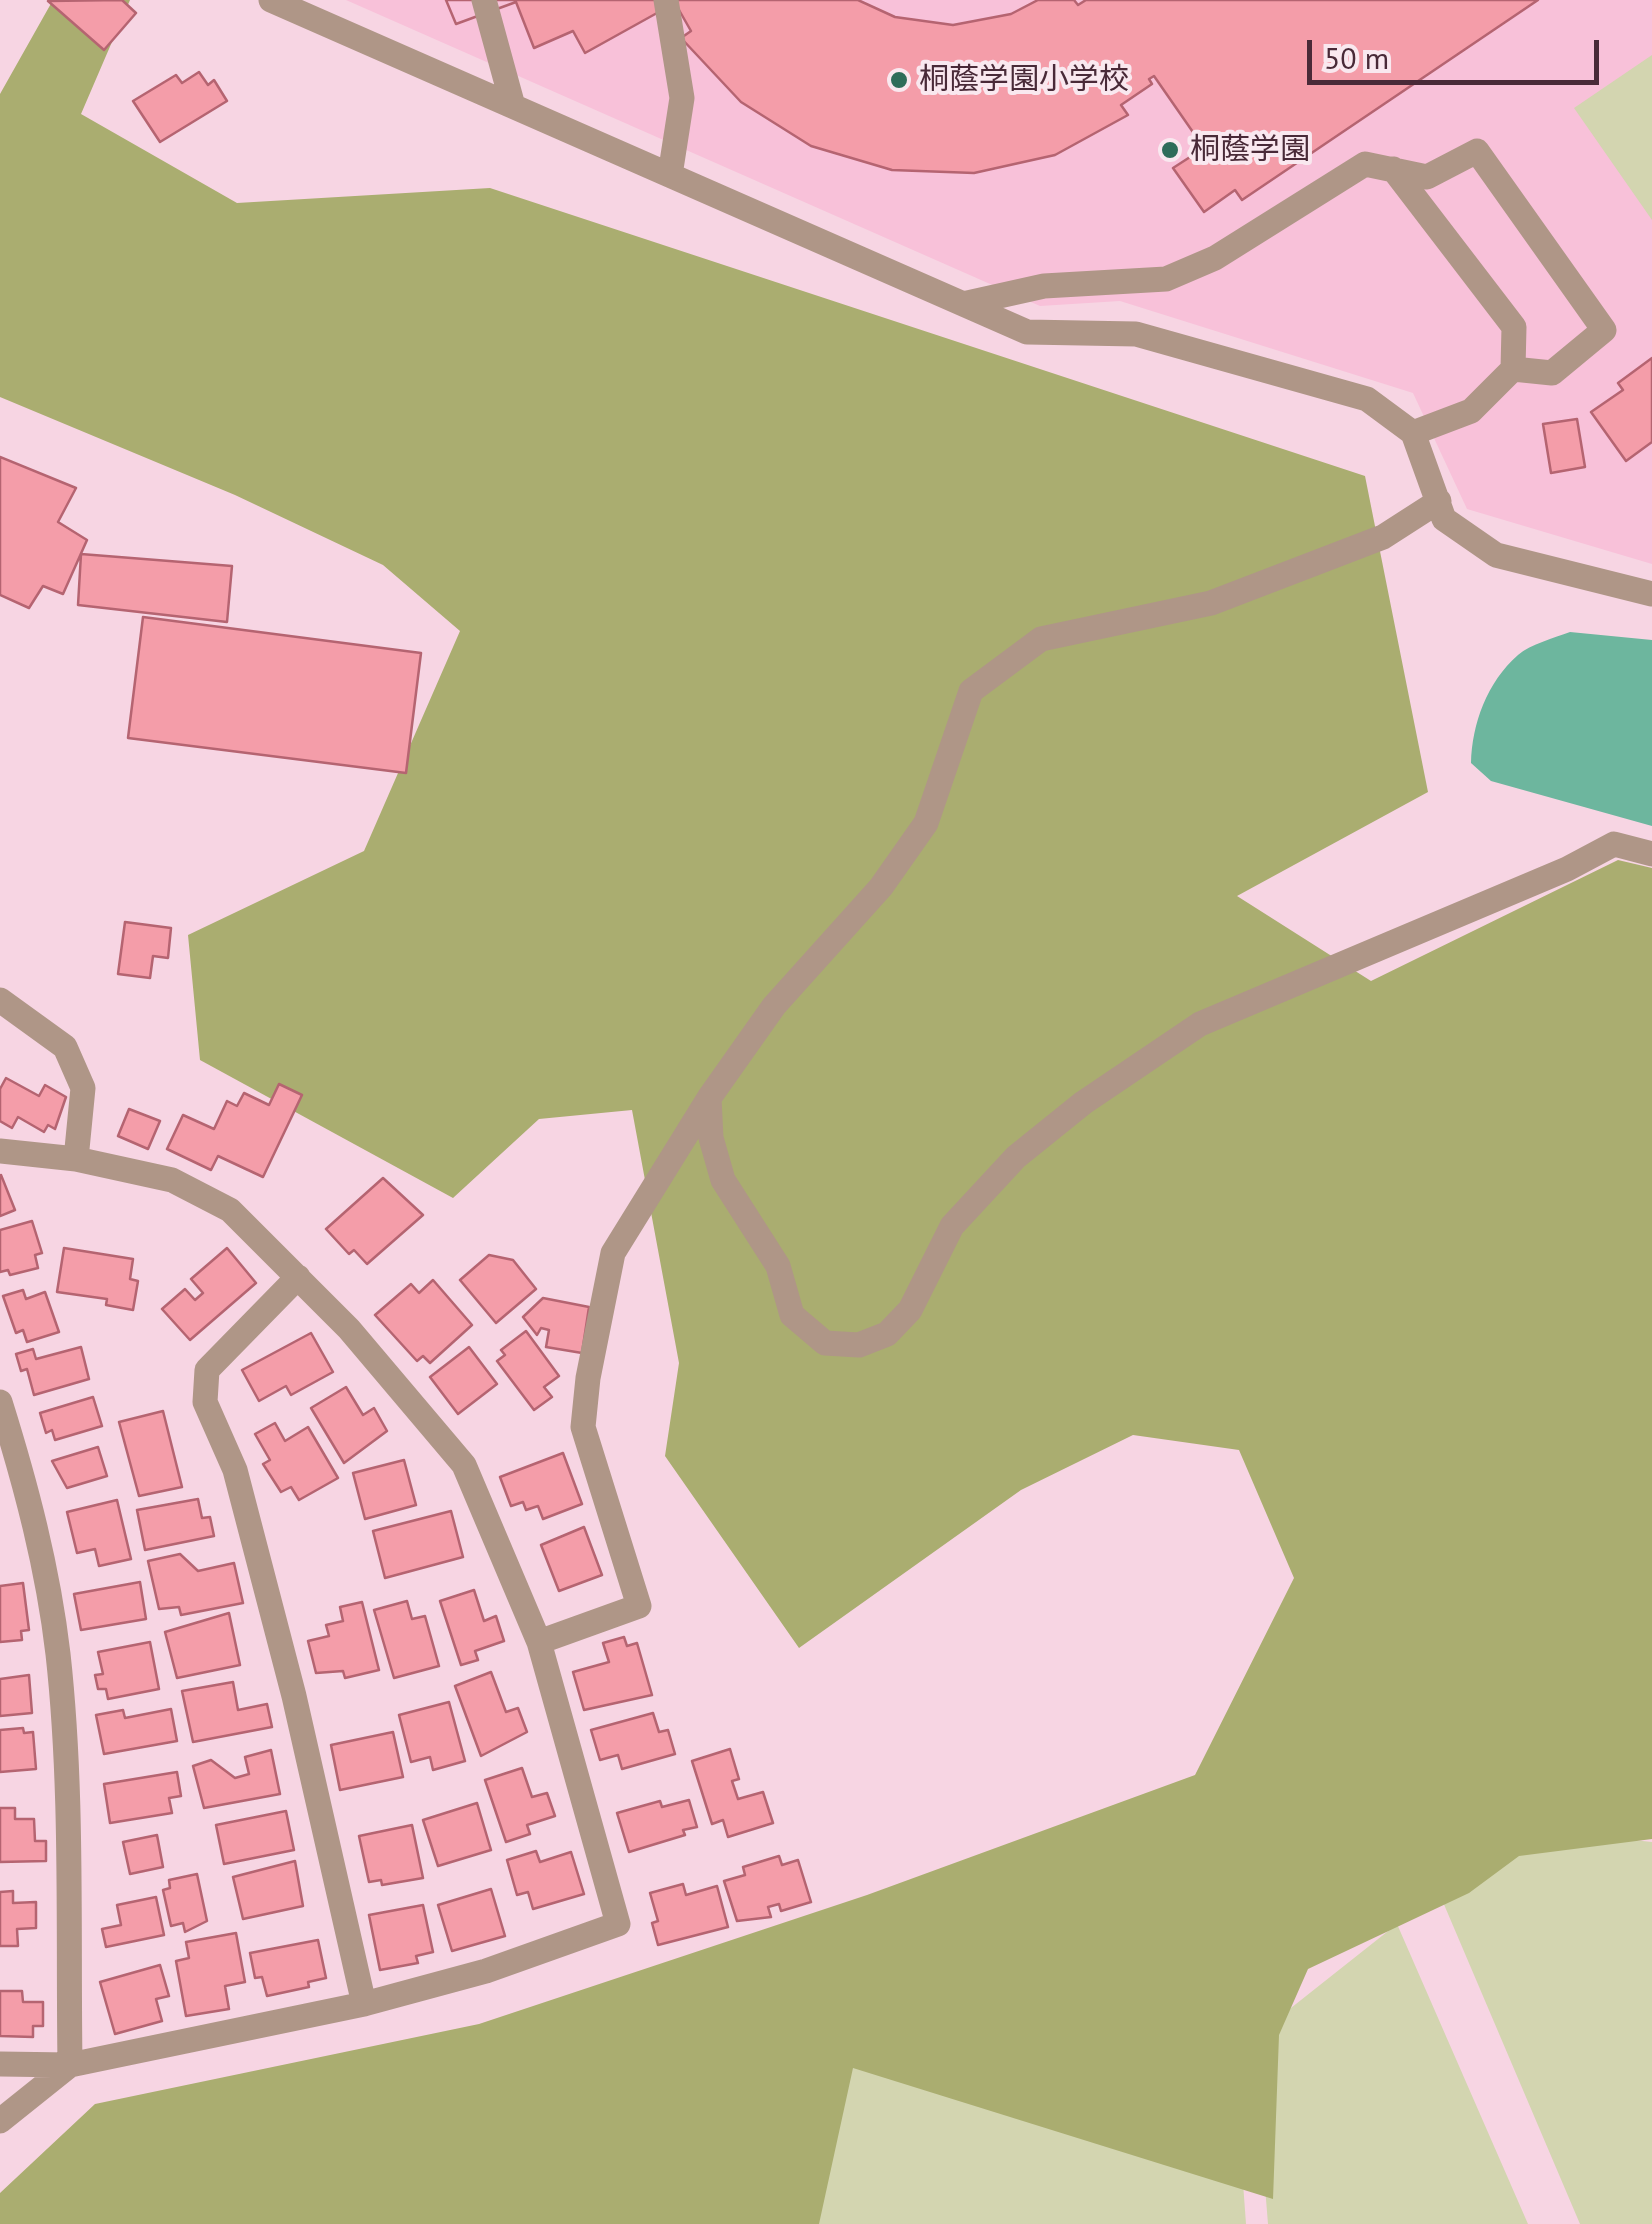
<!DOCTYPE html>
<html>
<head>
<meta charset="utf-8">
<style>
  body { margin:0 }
  #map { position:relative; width:1652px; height:2224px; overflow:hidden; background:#f7d5e3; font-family:"PT Sans",sans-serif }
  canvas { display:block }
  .scale { position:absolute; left:1307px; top:40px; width:292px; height:45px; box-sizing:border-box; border:5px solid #492a38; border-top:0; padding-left:12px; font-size:30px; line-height:35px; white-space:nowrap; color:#492a38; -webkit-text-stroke:8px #f9e8ef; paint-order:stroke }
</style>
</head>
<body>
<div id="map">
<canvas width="1652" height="2224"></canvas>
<div class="scale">50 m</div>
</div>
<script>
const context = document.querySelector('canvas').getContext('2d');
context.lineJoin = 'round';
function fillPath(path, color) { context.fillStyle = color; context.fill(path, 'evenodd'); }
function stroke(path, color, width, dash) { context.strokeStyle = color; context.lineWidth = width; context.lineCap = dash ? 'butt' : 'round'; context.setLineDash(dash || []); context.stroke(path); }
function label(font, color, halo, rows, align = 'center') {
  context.font = font + ' "PT Sans","Noto Sans JP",sans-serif'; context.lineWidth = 8; context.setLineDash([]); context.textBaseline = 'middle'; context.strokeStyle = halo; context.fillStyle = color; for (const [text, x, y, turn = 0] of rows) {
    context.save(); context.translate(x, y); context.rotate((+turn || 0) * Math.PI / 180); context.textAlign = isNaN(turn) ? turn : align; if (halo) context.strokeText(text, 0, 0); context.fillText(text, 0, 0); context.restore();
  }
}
const built = new Path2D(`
  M346,0H1652V564L1467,509L1413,393L1120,301L1040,306Z`);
const green = new Path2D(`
  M1652,55V220L1574,108Z
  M1539,1830L1652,1842V2224H1580L1437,1888Z
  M1397,1924L1528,2224H1268L1253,2038Z
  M796,2029L1242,2169L1246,2224H790Z`);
const forest = new Path2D(`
  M53,0H130L81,114L237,203L490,188L1365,476L1428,792L1237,896L1371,981L1618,860L1652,868V1839L1519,1856L1469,1893L1308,1969L1279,2035L1273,2199L853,2068L819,2224H0V2193L95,2104L479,2024L867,1895L1195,1775L1294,1578L1239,1450L1133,1435L1021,1490L799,1648L665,1456L679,1363L632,1110L539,1119L453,1198L200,1060L188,935L364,851L460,631L383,565L235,495L0,397V94Z`);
const water = new Path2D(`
  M1570,632L1652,640V826L1491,781L1471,763C1472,724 1487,682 1518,655C1531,644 1554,638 1570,632Z`);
const building = new Path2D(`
  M122,0L136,13L104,50L48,1Z
  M446,0H858L895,17L953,25L1011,14L1038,0H1074L1078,5L1086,0H1538L1242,200L1235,190L1204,212L1173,168L1204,148L1154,76L1149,79L1152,84L1121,105L1128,115L1055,155L974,173L892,170L811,146L741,102L681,38L691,31L675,3L585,53L573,31L534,48L516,2L456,24Z
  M446,0H515L516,2L456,24Z
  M199,72L208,85L214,80L227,101L160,142L133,101L176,75L182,83Z
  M1652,358V442L1626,461L1591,412L1623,390L1618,383Z
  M1577,419L1585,467L1551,473L1543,424Z
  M0,457L76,488L58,522L87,540L63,594L43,586L29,608L0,595Z
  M81,554L232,566L227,622L78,605Z
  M143,617L421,653L406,773L128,738Z
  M125,922L171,928L168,958L153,956L150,978L118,974Z
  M6,1078L39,1096L45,1085L66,1097L55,1129L48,1125L44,1132L18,1117L12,1128L0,1121V1089Z
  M279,1084L302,1095L263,1177L218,1156L211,1170L167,1149L183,1115L214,1129L227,1101L237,1106L244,1093L269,1105Z
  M129,1109L160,1121L148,1149L118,1136Z
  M1,1175L15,1210L0,1216V1176Z
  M383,1178L423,1215L367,1264L354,1250L349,1254L326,1229Z
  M32,1221L42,1253L35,1255L38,1268L10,1275L8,1270L0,1272V1230Z
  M64,1248L133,1259L130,1279L138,1281L133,1310L106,1305L107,1299L57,1292Z
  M227,1248L256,1283L190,1340L162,1309L185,1289L195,1300L203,1293L191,1279Z
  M489,1255L513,1260L536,1289L496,1323L460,1280Z
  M433,1280L472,1325L430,1363L423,1356L417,1361L375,1315L411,1284L419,1293Z
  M23,1290L26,1299L45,1292L59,1332L27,1342L23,1330L16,1333L3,1296Z
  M543,1298L589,1307L582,1353L546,1347L549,1330L541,1328L537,1335L523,1317Z
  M526,1331L559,1376L544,1387L552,1397L534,1410L497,1361L505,1355L501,1350Z
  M311,1333L333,1372L291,1395L286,1386L259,1401L242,1370Z
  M81,1347L89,1379L34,1395L27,1369L21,1371L16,1354L33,1349L36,1359Z
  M469,1347L497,1384L458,1414L430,1377Z
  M346,1387L363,1415L374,1408L387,1431L344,1463L311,1408Z
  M93,1397L102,1426L55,1440L52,1430L46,1433L40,1413Z
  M163,1411L182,1487L139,1496L119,1422Z
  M275,1423L285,1441L308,1427L338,1478L299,1500L291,1487L281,1492L263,1464L270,1460L255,1434Z
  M98,1447L107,1476L67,1488L52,1461Z
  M563,1453L582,1504L543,1519L538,1506L526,1510L523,1502L511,1506L500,1477Z
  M404,1460L416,1505L365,1519L353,1473Z
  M198,1499L202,1518L210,1517L214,1536L145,1550L137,1510Z
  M117,1500L131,1559L99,1566L95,1549L77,1553L67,1512Z
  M451,1511L463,1557L385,1578L373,1531Z
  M584,1527L602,1575L559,1591L541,1545Z
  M180,1554L198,1571L234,1563L243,1603L181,1615L179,1607L159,1609L148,1561Z
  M140,1582L146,1619L81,1630L74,1594Z
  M23,1583L29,1630L21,1631L22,1640L0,1642V1586Z
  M474,1590L484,1621L496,1616L504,1641L475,1651L478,1660L461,1665L440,1601Z
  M407,1601L412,1619L425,1616L439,1666L394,1678L374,1610Z
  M362,1602L379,1670L345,1678L343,1671L316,1673L308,1641L329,1636L326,1625L343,1621L340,1607Z
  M229,1613L240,1665L177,1678L165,1632Z
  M624,1637L627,1646L637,1643L652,1695L584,1710L573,1672L609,1662L603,1643Z
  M150,1642L159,1689L108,1699L106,1689H98L95,1675L103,1674L98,1652Z
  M491,1672L506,1712L518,1708L527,1732L481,1756L455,1686Z
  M29,1675L32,1713L0,1716V1679Z
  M233,1682L238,1710L267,1704L272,1727L193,1742L182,1691Z
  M449,1702L465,1761L433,1770L430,1757L411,1762L399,1715Z
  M171,1709L177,1741L104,1754L96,1715L123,1710L125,1718Z
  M653,1713L659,1732L668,1730L675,1754L622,1769L618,1755L600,1760L591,1730Z
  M23,1728L24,1733L33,1732L36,1769L0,1772V1730Z
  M393,1732L403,1777L340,1790L331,1745Z
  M730,1749L739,1779L732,1781L738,1799L763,1792L773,1823L728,1837L723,1820L712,1824L692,1761Z
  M271,1750L280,1794L204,1808L193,1766L211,1760L235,1778L249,1774L245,1757Z
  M522,1768L532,1797L547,1793L555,1816L527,1825L530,1834L506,1842L485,1780Z
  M177,1772L181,1796L169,1798L172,1813L110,1823L104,1784Z
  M689,1800L697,1827L683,1830L685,1835L629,1852L617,1813L660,1801L662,1807Z
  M477,1803L491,1850L438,1866L423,1820Z
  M0,1808H15V1819H34L35,1841H46V1861L0,1862Z
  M286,1811L294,1850L224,1864L216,1825Z
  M412,1825L423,1878L382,1885L381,1880L369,1882L359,1836Z
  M157,1835L163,1867L130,1874L123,1842Z
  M536,1851L540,1862L571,1852L584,1894L533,1909L528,1892L517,1895L507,1860Z
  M779,1856L782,1865L798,1860L811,1902L781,1911L779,1904L768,1907L771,1917L737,1921L724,1881L745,1875L743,1867Z
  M295,1861L303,1906L243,1919L233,1877Z
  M197,1874L207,1921L185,1932L183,1923L171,1926L163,1890L170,1888L169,1880Z
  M683,1884L686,1895L717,1886L728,1927L658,1945L652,1923L658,1921L650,1893Z
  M491,1889L505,1936L452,1951L438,1905Z
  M13,1891V1903L36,1902V1928L17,1929L18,1946H0V1892Z
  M156,1897L164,1935L106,1947L102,1929L121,1925L117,1905Z
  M423,1905L433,1952L416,1956L418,1963L380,1970L369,1915Z
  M236,1933L245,1982L225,1986L229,2009L186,2016L176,1961L189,1958L186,1942Z
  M318,1940L326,1978L308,1982L309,1987L267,1996L262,1977L255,1978L250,1953Z
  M160,1965L169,1996L156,1999L162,2021L115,2034L100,1982Z
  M0,1991H22L23,2002H43V2026H33V2037L0,2036Z`);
const minor = new Path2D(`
  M271,0L1027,332L1136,334L1367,399L1413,433L1444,519L1496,555L1652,594
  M484,0L513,106
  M666,0L682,98L670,175
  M1393,169L1514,327L1513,369L1471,411L1413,433
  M963,304L1044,286L1166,279L1215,258L1365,164L1427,177L1477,151L1604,330L1552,373L1513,369
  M1439,501L1383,537L1211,603L1041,639L971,691L926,823L881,887L774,1006L709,1098L711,1138L723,1180L778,1266L792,1315L825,1343L859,1345L887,1334L910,1310L952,1226L1016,1157L1083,1103L1200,1024L1567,869L1614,844L1652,854
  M0,1000L65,1047L83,1088L76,1159
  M0,1151L76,1159L172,1180L230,1210L349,1329L464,1465L539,1642L618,1924L486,1971L364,2004L70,2065L0,2121
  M298,1277L207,1370L205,1402L235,1470L294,1696L364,2004
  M0,1402C26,1485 48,1568 58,1654C73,1789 68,1929 70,2065L0,2064
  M539,1642L639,1606L583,1427L588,1378L613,1253L709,1098`);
const markers = [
  [899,80,10,"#2e6d5a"],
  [1170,150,10,"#2e6d5a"]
];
const poiNames = [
  ["桐蔭学園小学校",919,80],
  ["桐蔭学園",1190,150]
];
fillPath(built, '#f8c1d9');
fillPath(green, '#d3d5b0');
fillPath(forest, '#aaad70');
fillPath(water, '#6db69e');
fillPath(building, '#f49da9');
stroke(building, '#b56471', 2.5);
stroke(minor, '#af9687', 25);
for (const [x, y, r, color] of markers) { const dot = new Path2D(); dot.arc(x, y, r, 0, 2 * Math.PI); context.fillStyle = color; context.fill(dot); stroke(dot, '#f9e8ef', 4); }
label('30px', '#492a38', '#f9e8ef', poiNames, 'left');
</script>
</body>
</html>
